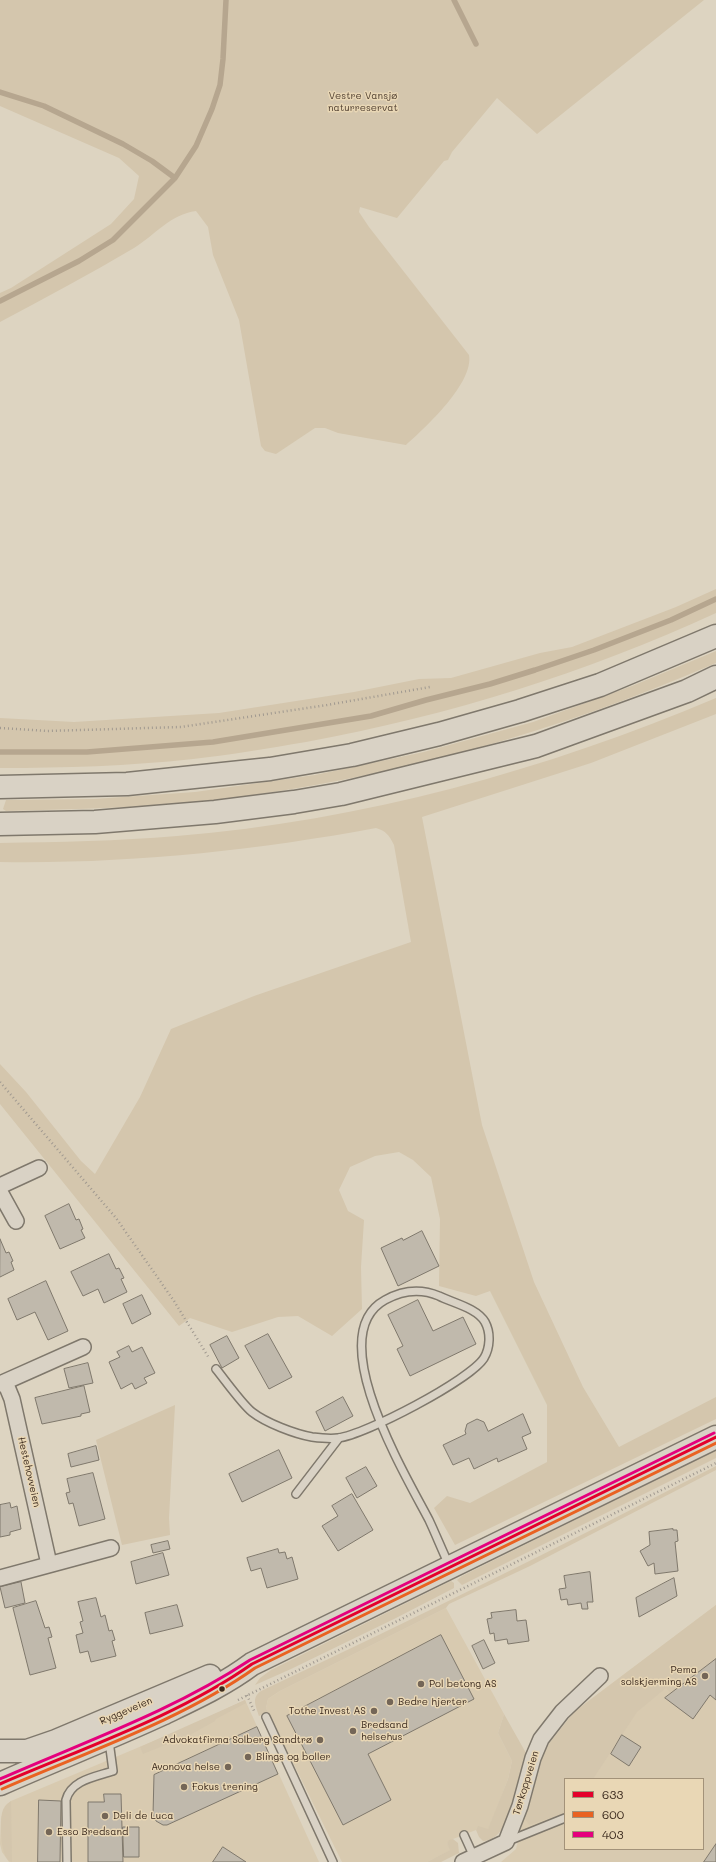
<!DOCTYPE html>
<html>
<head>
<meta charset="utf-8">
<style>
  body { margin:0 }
  #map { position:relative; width:716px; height:1862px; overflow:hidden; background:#ddd4c1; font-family:Mali,sans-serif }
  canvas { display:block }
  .legend { position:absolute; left:564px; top:1778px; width:140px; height:72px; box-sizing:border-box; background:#e9d7b5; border:1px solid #a39279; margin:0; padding:5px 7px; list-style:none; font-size:12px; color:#3b2a1e }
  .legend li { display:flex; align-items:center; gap:8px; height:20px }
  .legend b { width:20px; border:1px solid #a39279 }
</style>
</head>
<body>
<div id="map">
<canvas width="716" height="1862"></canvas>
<ul class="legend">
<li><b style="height:5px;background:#e4002b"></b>633</li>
<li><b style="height:5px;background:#e96222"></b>600</li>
<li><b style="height:5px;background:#e5007d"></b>403</li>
</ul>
</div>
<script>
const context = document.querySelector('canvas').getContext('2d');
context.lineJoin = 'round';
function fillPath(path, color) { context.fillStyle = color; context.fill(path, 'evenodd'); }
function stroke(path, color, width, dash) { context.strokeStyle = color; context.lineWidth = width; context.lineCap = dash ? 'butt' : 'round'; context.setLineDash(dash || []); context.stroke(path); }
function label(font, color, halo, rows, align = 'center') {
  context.font = font + ' Mali,sans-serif'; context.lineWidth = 3; context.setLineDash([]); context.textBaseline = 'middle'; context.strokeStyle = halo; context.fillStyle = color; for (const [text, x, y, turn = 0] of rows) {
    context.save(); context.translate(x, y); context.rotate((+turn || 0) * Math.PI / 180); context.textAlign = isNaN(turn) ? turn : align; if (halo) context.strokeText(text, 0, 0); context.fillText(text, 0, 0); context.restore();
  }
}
const built = new Path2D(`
  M716,1605V1862H501L516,1849L524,1817L525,1805L574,1712ZM565,1779H703V1849H565Z
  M446,1608L504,1714L498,1733L512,1761L508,1779L495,1813L488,1830L478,1827L476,1830L453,1839L447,1843L451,1850L427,1862H342L266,1708L268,1699L280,1691Z
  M245,1700L319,1862H9L2,1852L0,1844L1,1818L6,1805L11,1801L194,1724Z`);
const green = new Path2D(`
  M0,0H704L537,134L497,98L452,152L448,160L444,161L397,218L360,207L359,212L369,227L469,355C474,383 425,428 406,445L338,433L325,428H315L276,454L265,451L261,446L239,320L213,255L208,227L196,211C171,214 155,235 134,248C90,274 45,298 0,322V293L11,288L111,224L134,199L139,176L119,158L0,106Z
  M716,589V613C583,674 451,715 306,742C269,748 231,755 193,759C129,766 64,768 0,768V718L74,722L219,713L354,692L419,679L451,678L540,653L572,647L676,607Z
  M716,651V663C555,733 390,779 215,800C146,808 76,809 6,811L3,809L6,800L94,799L195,792L315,775L424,752L533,722L632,686Z
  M716,698V714L591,763L422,817L482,1125L534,1282L583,1387L619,1447L716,1397V1419L455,1545L434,1508L447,1496L470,1503L547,1462V1405L490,1291L476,1296L439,1286L440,1219L431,1177L413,1160L399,1152L375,1156L350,1167L339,1190L348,1211L364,1220L361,1267L362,1309L332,1336L298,1316L278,1317L232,1332L190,1318L179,1326L0,1104V1064L26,1092L81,1161L95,1174L140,1097L171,1029L254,996L411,942L394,845C389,835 386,831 376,828C252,851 126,864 0,862V843C59,842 118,841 177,836C362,821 546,770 716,698Z
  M175,1405L169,1518L170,1535L122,1545L96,1440Z
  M716,1450V1458L462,1585L457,1580L462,1576Z
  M716,1466V1470L530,1566L449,1604L446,1608L280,1691L268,1699L266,1708L268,1712L259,1716C256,1706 251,1698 261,1691C414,1619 566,1544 716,1466Z
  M451,1581L454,1583V1588L396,1618L291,1669L255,1685L260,1678L271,1670Z
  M716,1605V1659L671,1693L666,1688L637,1712L593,1779H565V1813L529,1825L524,1817L525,1805L543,1751L574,1712Z
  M245,1700L246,1703L216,1719L215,1721L190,1735L143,1754L140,1747Z
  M504,1714L526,1753C521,1775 513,1840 483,1841L479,1837L476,1830L478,1826L488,1829L508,1779L512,1761L498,1733Z
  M11,1801L12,1861V1862C0,1860 0,1824 2,1813C3,1808 6,1804 11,1801Z
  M453,1839L458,1843L459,1853L441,1862H427L450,1850L447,1843L449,1840Z`);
const stream = new Path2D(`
  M454,0L476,44
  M0,92L44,106L123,144L152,161L175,178
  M0,301L79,261L113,240L175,178L196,146L212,109L220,85L223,59L226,0
  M0,752H87L213,742L371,716L426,700L490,684L535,670L594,650L671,620L716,599`);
const building = new Path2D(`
  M69,1204L76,1220L79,1219L83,1229L81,1230L85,1238L60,1249L45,1216Z
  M422,1231L439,1266L398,1286L381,1248L402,1238L403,1240Z
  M0,1239L6,1253L9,1252L13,1261L11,1262L14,1270L0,1277Z
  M109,1254L116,1269L119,1268L124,1278L121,1279L127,1292L104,1303L98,1289L83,1296L71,1272Z
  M46,1281L68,1331L48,1340L35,1312L17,1320L8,1299Z
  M142,1295L151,1314L132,1324L123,1304Z
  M418,1300L433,1331L463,1317L476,1344L410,1376L397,1349L403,1346L388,1315Z
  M268,1334L292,1377L269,1389L245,1346Z
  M227,1336L239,1358L222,1368L210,1345Z
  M129,1346L132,1352L142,1347L155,1373L144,1378L147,1383L135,1389L132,1383L121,1389L109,1362L120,1357L117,1352Z
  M88,1363L93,1383L69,1388L64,1369Z
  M84,1386L90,1412L81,1414V1416L42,1424L35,1398Z
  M343,1397L353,1416L325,1431L316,1412Z
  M523,1414L531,1433L522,1437L527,1449L498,1462L497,1458L474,1469L469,1458L453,1465L443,1445L466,1434L465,1431L467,1424L477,1419L484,1422L488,1431Z
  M96,1446L99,1460L71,1467L68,1454Z
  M279,1450L292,1478L242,1502L229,1474Z
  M366,1467L377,1486L357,1498L346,1478Z
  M93,1473L105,1519L79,1526L73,1503L69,1504L66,1493L70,1492L67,1479Z
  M352,1494L373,1530L338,1551L322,1526L338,1516L332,1506Z
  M10,1503L11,1508L17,1506L21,1529L10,1532V1535L0,1537V1505Z
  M673,1529V1530H677L678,1541L675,1542L678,1571L655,1574L654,1563L648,1566L640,1551L650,1545L649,1532Z
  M168,1541L170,1549L153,1553L151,1545Z
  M278,1549L279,1553L285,1552L287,1559L292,1557L298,1579L267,1588L261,1568L251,1571L247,1558Z
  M163,1553L169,1575L136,1584L131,1562Z
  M590,1572L593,1602H587L588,1609H582L581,1603L568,1605L567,1599L561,1600L559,1589L566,1588L564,1576Z
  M674,1578L677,1596L639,1617L636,1598Z
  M21,1582L25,1603L5,1608L0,1587Z
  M96,1598L101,1617L105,1615L109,1631L112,1630L115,1640L112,1641L116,1656L91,1662L88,1651L80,1653L76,1635L83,1633L80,1622L83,1621L78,1602Z
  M36,1601L45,1628L49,1627L52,1637L48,1638L56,1668L30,1675L13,1608Z
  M177,1605L183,1626L150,1634L145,1613Z
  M516,1610L517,1621L526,1620L529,1641L508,1644L507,1639L495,1641L494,1633L490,1634L487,1619L492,1618L491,1613Z
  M441,1635L474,1699L368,1754L391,1800L343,1825L287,1716Z
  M484,1640L495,1663L483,1669L472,1646Z
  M716,1659V1700L710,1695L693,1719L665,1698Z
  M257,1727L278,1774L167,1825H163L156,1821L153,1815L154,1775Z
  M622,1735L641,1747L629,1766L611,1754Z
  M104,1794H121L123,1862H88V1802H104Z
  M39,1800L61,1801L60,1862H38Z
  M123,1827H139V1857H124Z
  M716,1844V1862H704Z
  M223,1847L246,1862H213Z`);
const path = new Path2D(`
  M0,728L47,731L181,727L327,705L430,687
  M0,1082L116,1218L174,1301L209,1358
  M247,1695L255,1713
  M238,1700L716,1463`);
const service = new Path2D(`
  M216,1369C225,1380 242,1404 252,1412C266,1423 295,1434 312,1437C320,1438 331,1439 338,1438C365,1435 470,1380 484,1358C490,1348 491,1333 485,1322C477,1308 453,1303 439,1296C420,1288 403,1290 385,1300C321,1335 406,1476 429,1520C436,1535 442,1550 449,1565
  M296,1494L339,1438
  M266,1717L333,1862
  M464,1835L474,1857
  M508,1841L565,1818
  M67,1862L66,1800C71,1780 95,1777 113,1771L109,1741`);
const minor = new Path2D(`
  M0,1186L39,1168
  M0,1192L16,1221
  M5,1382L12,1399L49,1564
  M0,1384L83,1347
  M0,1578L111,1548
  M463,1862L506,1842L520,1806L533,1758L541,1739L562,1712L600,1676`);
const primary = new Path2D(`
  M0,1751H27L56,1741L210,1676
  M0,1784C54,1760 108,1739 162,1714C193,1699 224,1685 252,1664L716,1437`);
const motorway = new Path2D(`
  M0,787L127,784L270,769L352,755L439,734L520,711L600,685L716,636
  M0,824L95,822L215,812L294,802L341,794L536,746L687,691L716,677`);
const bus1 = new Path2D(`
  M0,1784C83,1748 178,1716 252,1664L716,1437`);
const bus2 = new Path2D(`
  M2,1789C84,1753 182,1720 255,1668L716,1443`);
const bus3 = new Path2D(`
  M0,1779C84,1742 173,1711 250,1660L714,1433`);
const markers = [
  [705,1676,4,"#746657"],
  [421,1684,4,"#746657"],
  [222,1689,3.5,"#3b2a1e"],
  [390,1702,4,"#746657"],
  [374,1711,4,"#746657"],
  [353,1731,4,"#746657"],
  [320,1740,4,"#746657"],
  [248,1757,4,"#746657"],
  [228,1767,4,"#746657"],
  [184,1787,4,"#746657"],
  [105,1816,4,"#746657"],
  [49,1832,4,"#746657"]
];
const parkNames = [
  ["Vestre Vansjø",363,96],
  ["naturreservat",363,108]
];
const streetNames = [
  ["Hestehovveien",29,1472,77],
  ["Ryggeveien",126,1711,-23],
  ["Tørkoppveien",526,1783,-73]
];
const poiNames = [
  ["Pema",697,1670,"right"],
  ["solskjerming AS",697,1682,"right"],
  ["Pol betong AS",429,1684],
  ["Bedre hjerter",398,1702],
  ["Tothe Invest AS",366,1711,"right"],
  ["Bredsand",361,1725],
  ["helsehus",361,1737],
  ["Advokatfirma Solberg Sandtrø",312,1740,"right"],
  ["Blings og boller",256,1757],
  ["Avonova helse",220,1767,"right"],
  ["Fokus trening",192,1787],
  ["Deli de Luca",113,1816],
  ["Esso Bredsand",57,1832]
];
fillPath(built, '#d8cab0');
fillPath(green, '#d4c6ad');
stroke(stream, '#b6a68f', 5.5);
fillPath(building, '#c0b9ac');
stroke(building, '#7f786c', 1);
stroke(service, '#7f786c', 10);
stroke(minor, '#7f786c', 18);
stroke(primary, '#7f786c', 25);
stroke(motorway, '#7f786c', 25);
stroke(path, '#a09990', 2.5, [1, 3]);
stroke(service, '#d9d2c5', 7);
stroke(minor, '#d9d2c5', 15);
stroke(primary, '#d9d2c5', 22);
stroke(motorway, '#d9d2c5', 22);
stroke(bus1, '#e4002b', 3);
stroke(bus2, '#e96222', 3);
stroke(bus3, '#e5007d', 3);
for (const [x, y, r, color] of markers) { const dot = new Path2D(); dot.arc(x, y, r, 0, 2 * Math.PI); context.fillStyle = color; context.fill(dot); stroke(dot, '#e9d7b5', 1.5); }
label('10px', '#514031', '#e9d7b5', parkNames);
label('10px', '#3b2a1e', '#e9d7b5', streetNames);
label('10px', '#3b2a1e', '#e9d7b5', poiNames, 'left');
</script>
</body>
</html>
